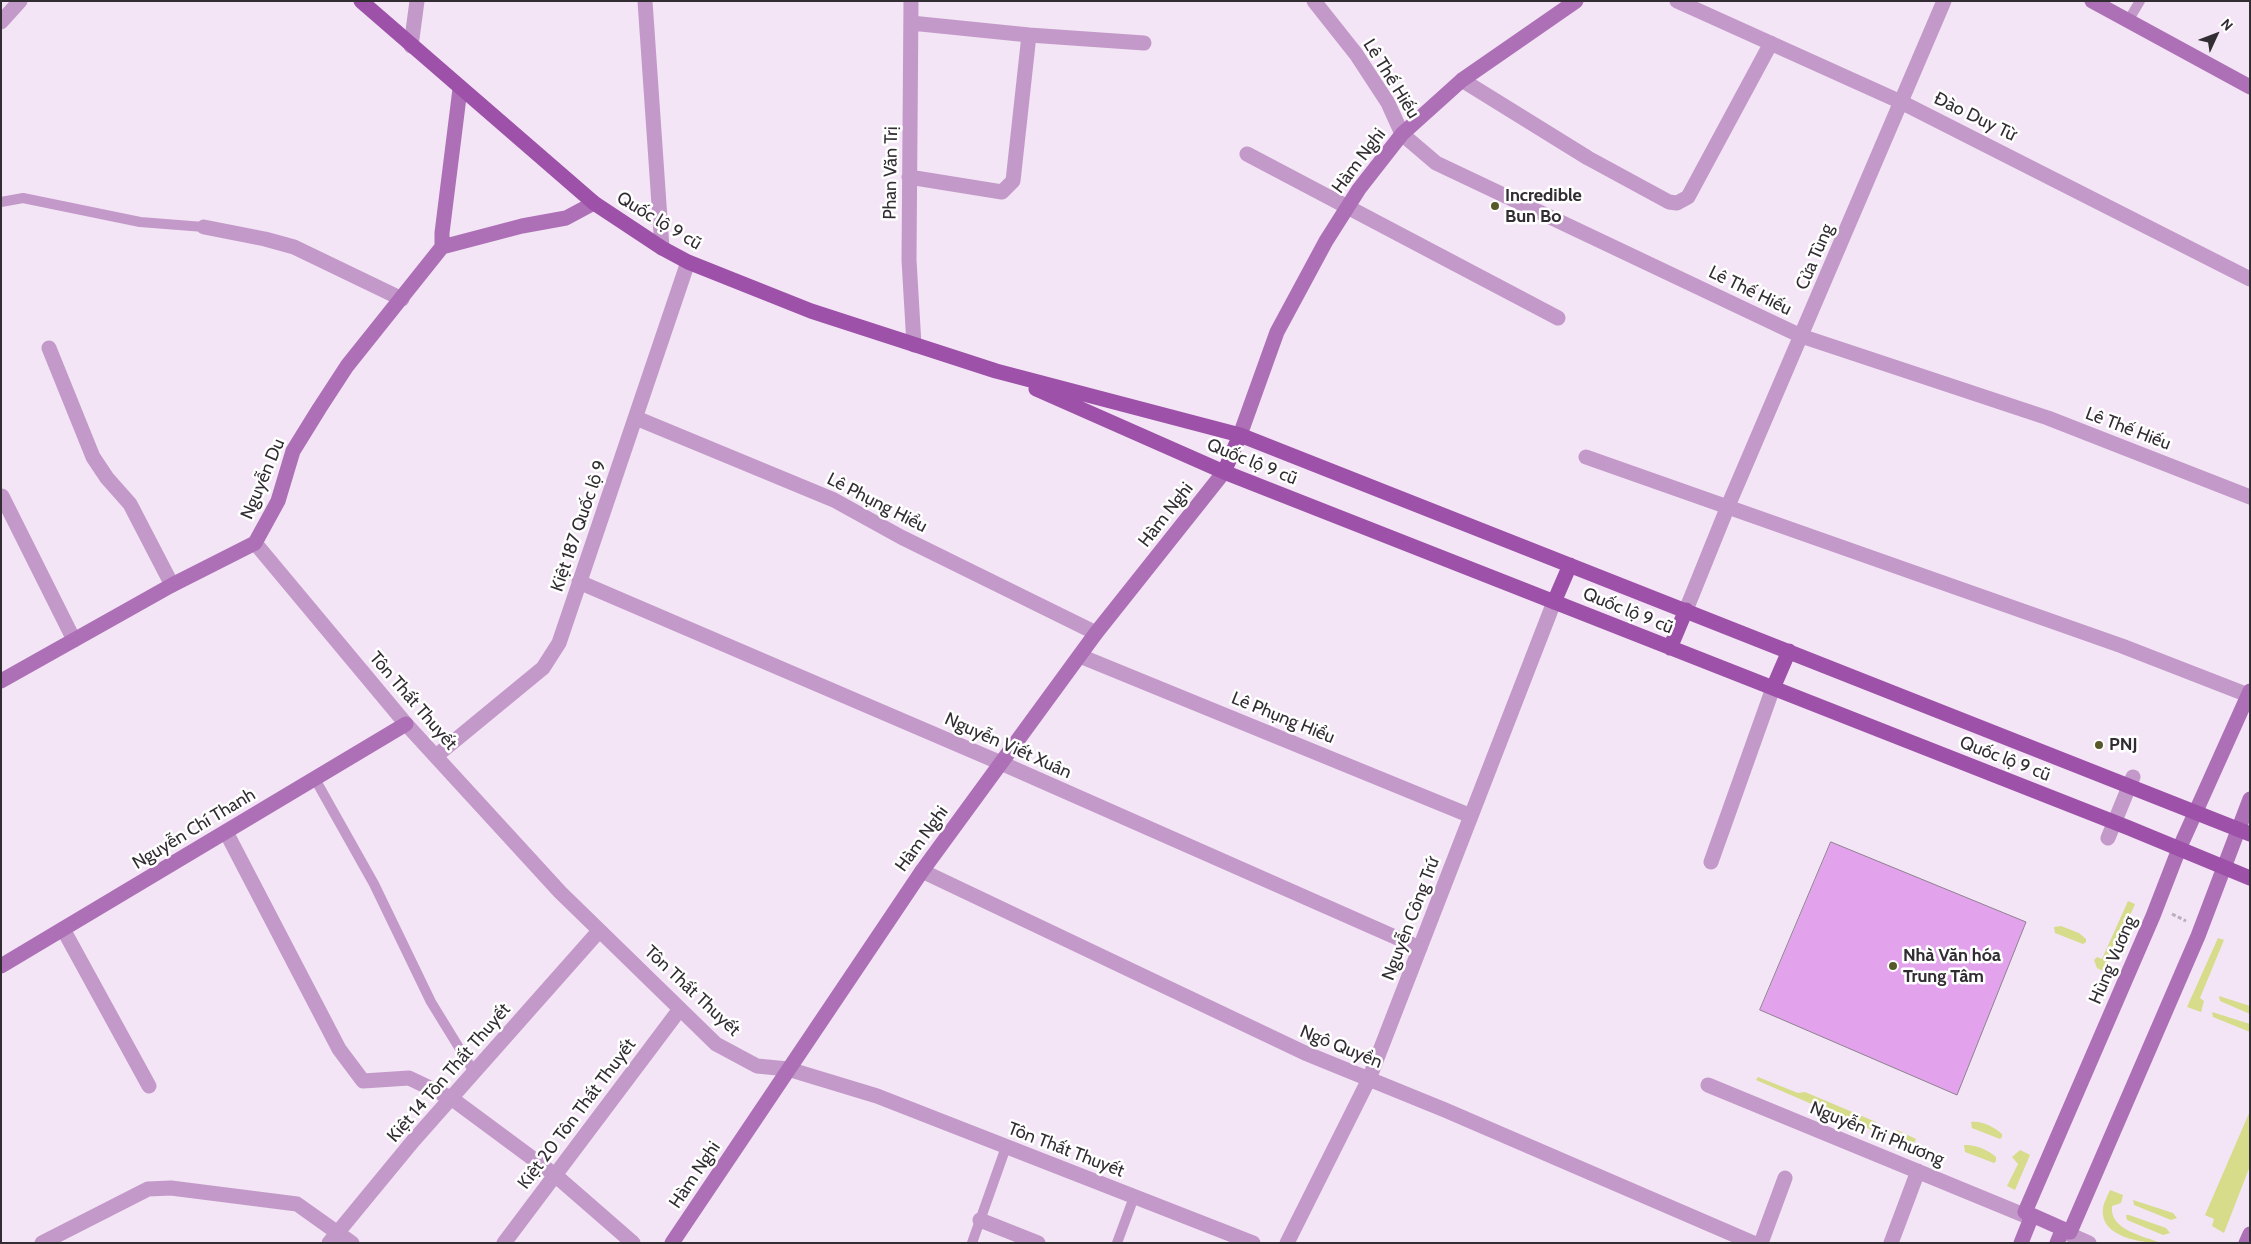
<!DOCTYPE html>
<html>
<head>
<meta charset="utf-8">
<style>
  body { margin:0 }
  #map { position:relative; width:2251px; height:1244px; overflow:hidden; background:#f3e5f5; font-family:Cabin,sans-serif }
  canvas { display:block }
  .frame { position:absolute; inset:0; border:2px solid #322d32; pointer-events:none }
  .north { position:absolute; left:2191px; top:10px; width:50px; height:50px; -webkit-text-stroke:4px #fff; paint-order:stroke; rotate:47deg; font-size:14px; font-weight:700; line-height:20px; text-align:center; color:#322d32 }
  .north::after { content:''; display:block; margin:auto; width:18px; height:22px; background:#322d32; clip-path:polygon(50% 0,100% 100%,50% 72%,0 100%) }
</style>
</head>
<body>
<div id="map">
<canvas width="2251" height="1244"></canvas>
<div class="frame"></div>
<div class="north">N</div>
</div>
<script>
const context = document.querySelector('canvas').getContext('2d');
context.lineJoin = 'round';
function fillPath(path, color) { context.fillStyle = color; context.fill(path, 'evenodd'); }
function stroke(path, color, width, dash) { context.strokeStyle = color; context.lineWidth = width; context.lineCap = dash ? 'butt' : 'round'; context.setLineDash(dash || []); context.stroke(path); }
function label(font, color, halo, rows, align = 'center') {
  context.font = font + ' Cabin,sans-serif'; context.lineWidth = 5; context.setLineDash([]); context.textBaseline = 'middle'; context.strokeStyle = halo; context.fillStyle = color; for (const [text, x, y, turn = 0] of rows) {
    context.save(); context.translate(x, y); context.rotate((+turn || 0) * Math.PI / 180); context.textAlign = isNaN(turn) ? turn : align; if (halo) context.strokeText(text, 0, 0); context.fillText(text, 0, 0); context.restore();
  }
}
const green = new Path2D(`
  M2128,901L2135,904L2105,972L2097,968L2094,960L2097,957L2102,959Z
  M2061,926L2079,933L2086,939V942L2083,944L2055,933L2054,927Z
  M2218,938L2224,940L2200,998L2204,1001L2201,1012L2187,1007Z
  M2219,996L2250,1006V1014L2220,1001Z
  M2212,1012L2250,1024V1032L2213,1017Z
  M1758,1077L1798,1093L1805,1092L1876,1122L1872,1130L1756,1080Z
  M2250,1111V1166L2224,1233L2212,1226L2214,1219L2205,1215Z
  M1971,1122C1980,1120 1995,1127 2002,1134V1137L2000,1139L1972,1128Z
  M1897,1130L1916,1139L1912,1147L1893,1138Z
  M1964,1145C1974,1144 1989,1150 1996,1157V1161L1994,1163L1965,1152Z
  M2020,1150L2030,1155L2015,1190L2007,1186L2018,1164L2012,1157Z
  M2110,1190L2123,1195L2121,1203L2112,1206C2109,1230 2144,1236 2161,1243C2142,1243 2099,1237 2103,1208C2104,1202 2108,1195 2110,1190Z
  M2133,1200L2173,1213L2177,1218L2171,1220L2134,1205Z
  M2126,1215H2129L2166,1228L2170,1233L2163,1235L2127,1220Z`);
const building = new Path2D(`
  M1831,842L2026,922L1957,1095L1760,1010Z`);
const path = new Path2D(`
  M2172,914L2186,921`);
const lane = new Path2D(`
  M2128,21L2140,1
  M1,202L23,198L140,222L204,227
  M315,779L374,884L431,1002L474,1072
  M972,1243L1006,1147
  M1117,1243L1134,1197`);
const street = new Path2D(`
  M645,1L662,248
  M911,1L909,260L914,345
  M1314,1L1356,54L1388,103L1402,134L1436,163L1801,336L2048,418L2250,497
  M1677,1L1901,102L2250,279
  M1,22L20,1
  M911,23L1029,35L1144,43
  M411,46L417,1
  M1462,80L1588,158L1669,202L1677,203L1688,197L1771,43
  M1247,154L1558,318
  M909,177L1002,192L1013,181L1029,35
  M204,227L265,239L294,247L402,299
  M49,348L93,457L107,478L130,504L172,585
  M636,418L834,500L901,537L1096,633
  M1586,457L2122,646L2248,695
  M2,496L74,640
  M255,543L406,724L560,892L716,1044L757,1066L788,1069L877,1096L1253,1243
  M579,582L1001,763L1420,948
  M1686,610L1728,506L1944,1
  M1080,656L1471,816
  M436,756L543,668L559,643L688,262
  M226,832L339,1049L363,1081L409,1078L451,1098L555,1175L633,1243
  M2108,838L2133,777
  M1711,862L1773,688
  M922,871L1305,1053L1445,1110L1753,1243
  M63,929L149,1086
  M1708,1085L2031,1218
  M980,1220L1038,1243
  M2062,1231L2089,1243
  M42,1243L148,1189L171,1188L297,1204L352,1243
  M329,1243L413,1141L599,931
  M504,1243L680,1009
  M1287,1243L1369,1079L1554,602
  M1761,1243L1785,1178
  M1891,1243L1918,1171`);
const secondary = new Path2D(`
  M2092,1L2250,87
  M442,247L522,226L566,218L594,203
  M1240,435L1277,332L1326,241L1359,189L1402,134L1462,80L1576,1
  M1,681L172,585L255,543L278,501L293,451L319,409L347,366L442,247V233L460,89
  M1,966L406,724
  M2025,1212L2070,1232
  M672,1243L922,871L1096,633L1224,472
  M2021,1243L2031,1218L2025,1212L2153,916L2179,849L2250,691
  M2057,1243L2062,1231L2070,1232L2198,936L2250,799
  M2246,1243L2250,1234`);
const primary = new Path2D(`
  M361,1L594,203L662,248L688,262L811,311L996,371L1240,435L2250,834
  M1036,389L1224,472L2129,828L2250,878
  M1224,472L1240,435
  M1554,602L1570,565
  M1670,648L1686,610
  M1773,688L1789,651`);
const markers = [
  [1495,206,5,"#575a28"],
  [2099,745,5,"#575a28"],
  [1893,966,5,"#575a28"]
];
const streetNames = [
  ["Lê Thế Hiếu",1391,79,58],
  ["Đào Duy Từ",1975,117,26],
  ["Hàm Nghi",1359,161,-53],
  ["Phan Văn Trị",891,173,-89],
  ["Quốc lộ 9 cũ",659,221,31],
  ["Cửa Tùng",1815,257,-67],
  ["Lê Thế Hiếu",1750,291,26],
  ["Lê Thế Hiếu",2128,429,21],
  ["Quốc lộ 9 cũ",1252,462,22],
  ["Nguyễn Du",263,479,-67],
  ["Lê Phụng Hiểu",877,503,27],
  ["Hàm Nghi",1166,515,-52],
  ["Kiệt 187 Quốc lộ 9",579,526,-71],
  ["Quốc lộ 9 cũ",1628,611,22],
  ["Tôn Thất Thuyết",413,701,49],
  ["Lê Phụng Hiểu",1283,718,22],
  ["Nguyễn Viết Xuân",1008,746,24],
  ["Quốc lộ 9 cũ",2005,759,21],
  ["Nguyễn Chí Thanh",194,829,-31],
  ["Hàm Nghi",922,839,-54],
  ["Nguyễn Công Trứ",1411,919,-69],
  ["Hùng Vương",2113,960,-67],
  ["Tôn Thất Thuyết",692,991,43],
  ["Ngô Quyền",1341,1047,22],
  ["Kiệt 14 Tôn Thất Thuyết",449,1073,-49],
  ["Kiệt 20 Tôn Thất Thuyết",577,1114,-53],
  ["Nguyễn Tri Phương",1877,1134,22],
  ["Tôn Thất Thuyết",1066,1150,21],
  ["Hàm Nghi",695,1175,-56]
];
const poiNames = [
  ["Incredible",1505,196],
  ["Bun Bo",1505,217],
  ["PNJ",2109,745],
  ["Nhà Văn hóa",1903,956],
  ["Trung Tâm",1903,977]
];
fillPath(green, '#d6dc8a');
fillPath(building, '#e2a3ec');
stroke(building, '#8d818f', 1);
stroke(path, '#b9aeba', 3, [4, 2.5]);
stroke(lane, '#c399c9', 10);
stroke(street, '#c399c9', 15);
stroke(secondary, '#ad70b7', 15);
stroke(primary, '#9d51a9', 15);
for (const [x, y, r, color] of markers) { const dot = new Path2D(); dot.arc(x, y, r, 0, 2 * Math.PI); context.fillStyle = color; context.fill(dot); stroke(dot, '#fff', 2); }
label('18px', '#322d32', '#fff', streetNames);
label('bold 18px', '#322d32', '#fff', poiNames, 'left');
</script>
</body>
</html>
